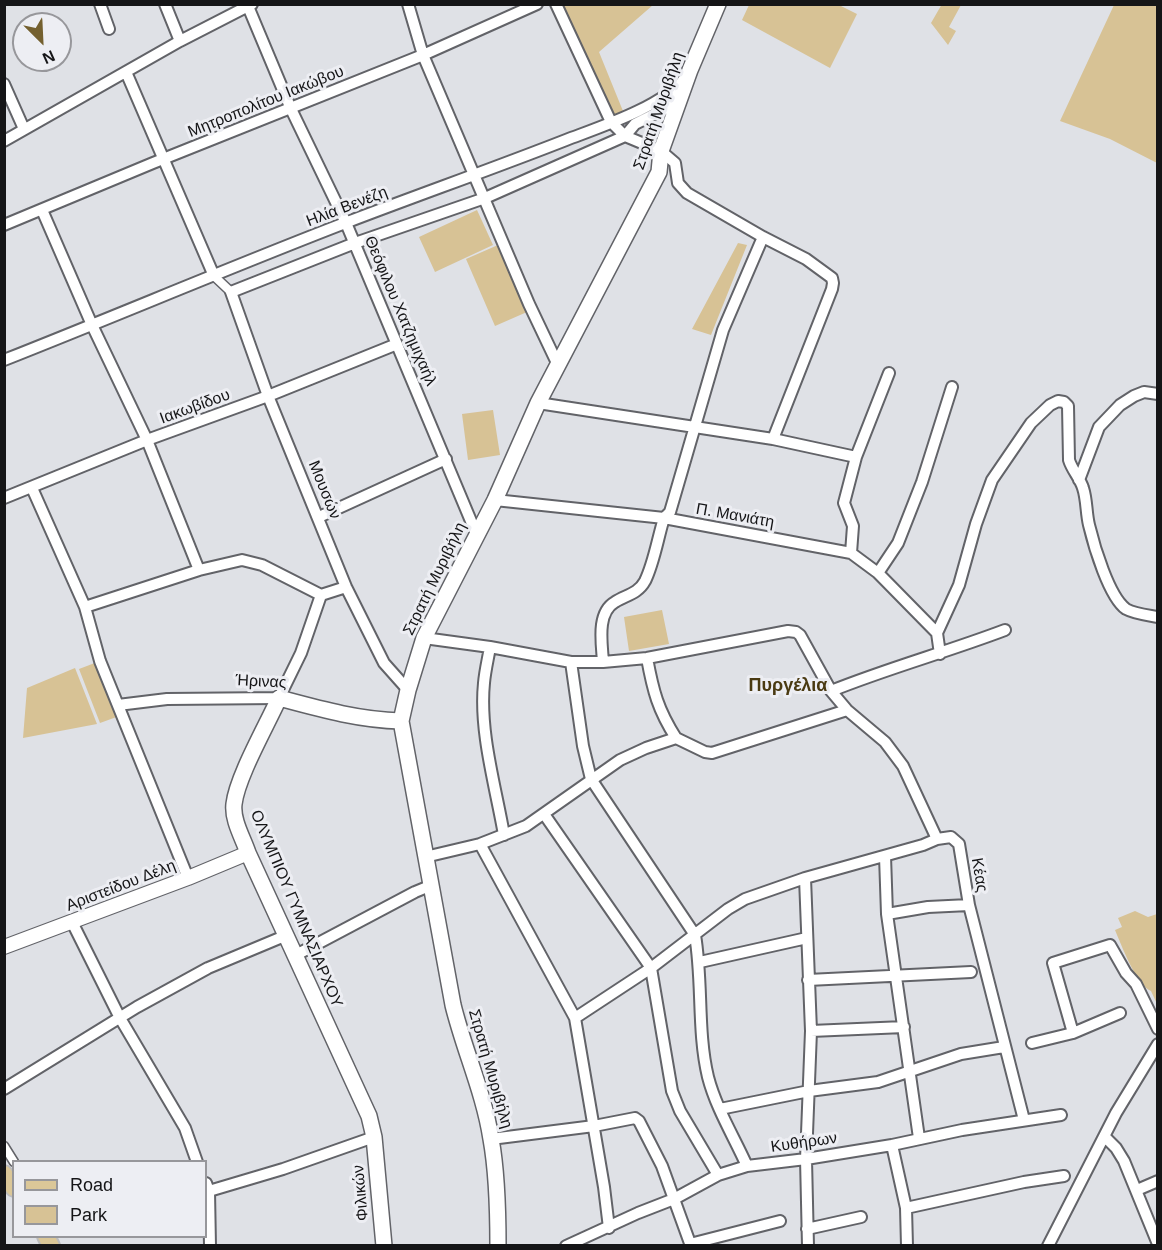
<!DOCTYPE html>
<html>
<head>
<meta charset="utf-8">
<style>
  body { margin:0 }
  #map { position:relative; width:1162px; height:1250px; overflow:hidden; background:#dfe1e6; font-family:Arial,sans-serif }
  canvas { display:block }
  .frame { position:absolute; inset:0; border:6px solid #151517; pointer-events:none }
  .legend { position:absolute; left:12px; top:1160px; width:195px; height:78px; box-sizing:border-box; background:#edeef3; border:2px solid #97979b; margin:0; padding:8px 10px; list-style:none; font-size:18px; color:#151517 }
  .legend li { display:flex; align-items:center; gap:12px; height:30px }
  .legend b { width:30px; border:2px solid #97979b }
  .north { position:absolute; left:12px; top:12px; width:60px; height:60px; box-sizing:border-box; background:#edeef3; border:2px solid #97979b; border-radius:50%; rotate:156deg; font-size:16px; font-weight:700; line-height:24px; text-align:center; color:#151517 }
  .north::after { content:''; display:block; margin:auto; width:21px; height:27px; background:#74602f; clip-path:polygon(50% 0,100% 100%,50% 72%,0 100%) }
</style>
</head>
<body>
<div id="map">
<canvas width="1162" height="1250"></canvas>
<div class="frame"></div>
<ul class="legend">
<li><b style="height:8px;background:#dbc798"></b>Road</li>
<li><b style="height:16px;background:#d7c295"></b>Park</li>
</ul>
<div class="north">N</div>
</div>
<script>
const context = document.querySelector('canvas').getContext('2d');
context.lineJoin = 'round';
function fillPath(path, color) { context.fillStyle = color; context.fill(path, 'evenodd'); }
function stroke(path, color, width, dash) { context.strokeStyle = color; context.lineWidth = width; context.lineCap = dash ? 'butt' : 'round'; context.setLineDash(dash || []); context.stroke(path); }
function label(font, color, halo, rows, align = 'center') {
  context.font = font + ' Arial,sans-serif'; context.lineWidth = 6; context.setLineDash([]); context.textBaseline = 'middle'; context.strokeStyle = halo; context.fillStyle = color; for (const [text, x, y, turn = 0] of rows) {
    context.save(); context.translate(x, y); context.rotate((+turn || 0) * Math.PI / 180); context.textAlign = isNaN(turn) ? turn : align; if (halo) context.strokeText(text, 0, 0); context.fillText(text, 0, 0); context.restore();
  }
}
const green = new Path2D(`
  M569,4L653,5L599,52L625,116L611,122L558,9Z
  M942,4L961,5L949,27L956,31L948,45L931,23Z
  M749,5H839L857,14L830,68L742,20Z
  M1114,5H1157V163L1110,139L1060,121Z
  M477,210L493,245L435,272L419,237Z
  M738,243L747,245L711,335L692,329Z
  M498,245L527,312L495,326L466,259Z
  M493,410L500,455L468,460L462,414Z
  M662,610L669,644L629,651L624,617Z
  M100,661L122,715L100,723L79,669Z
  M75,668L97,724L23,738L27,688Z
  M1135,911L1148,917L1157,914V1004L1151,991C1136,985 1121,944 1115,930L1122,927L1118,918Z`);
const pedestrian = new Path2D(`
  M214,276L231,292
  M4,1146L14,1162`);
const minor = new Path2D(`
  M100,4L109,29
  M165,4L180,41
  M247,4L291,109L346,223L476,533
  M408,4L423,55L529,304L558,365
  M556,4L611,122L625,136L635,124L679,102
  M126,72L214,276
  M4,84L24,129
  M4,141L180,41L252,4
  M42,210L92,325L147,440L199,570
  M4,225L153,163L423,55L537,4
  M4,360C118,315 231,267 345,223C418,195 492,169 566,140C600,127 662,107 685,78
  M538,403L773,439L856,457
  M1079,480L1099,427L1120,405L1134,396L1144,392L1158,394
  M32,488L85,607L100,661L188,878
  M4,498L147,440L268,396L397,344
  M495,500L664,518L851,553L878,573L937,633
  M319,517L446,459
  M851,553L853,526L844,503L856,457L889,373
  M878,573L898,543L922,482L952,387
  M85,607L199,570L242,560L262,565L321,595L346,587
  M424,638L490,647L571,662H603L647,658L788,631L796,632L800,635L831,691L847,710L885,742L903,766L937,839L951,837L959,844L969,905L1024,1120
  M490,647C488,659 485,671 484,683C479,732 496,788 504,835
  M940,654L937,633L959,585L976,524L992,480L1031,423L1050,405L1058,401L1064,402L1068,406L1069,460C1072,470 1080,478 1083,488C1087,500 1086,513 1089,525C1094,546 1109,597 1126,609C1135,614 1147,615 1158,617
  M647,658C653,691 658,710 676,738
  M571,662L583,746L591,779L695,935C703,982 697,1031 708,1077C716,1108 734,1137 747,1166
  M603,662C602,644 596,613 615,602C626,595 638,594 645,581C654,563 658,537 664,518L670,512L723,330L763,237
  M408,690L384,663L346,587L268,396L231,292L355,243L485,198L625,136L661,151L675,163L678,183L687,193L763,237L806,259L832,278L833,283L832,289L773,439
  M831,691C888,668 947,652 1005,630
  M118,705L167,699L279,698L301,653L321,595
  M676,738L705,752L712,753L847,710
  M544,814L651,968L672,1091L680,1111L718,1175
  M480,844L575,1018L604,1187L609,1228
  M885,856L887,914L919,1138
  M425,857L480,844L526,826L620,760L646,748L676,738
  M805,878L811,1031L806,1159L808,1246
  M887,914L928,907L969,905
  M72,922L120,1018L185,1128L197,1162
  M296,955L415,892L432,885
  M700,962L807,938
  M808,980L971,972
  M575,1018L651,968L728,909L745,899L805,878L923,845L937,839
  M811,1031L904,1027
  M1073,1033L1053,963L1110,945L1126,973L1136,984L1158,1029
  M1032,1043L1073,1033L1120,1013
  M4,1089L137,1007L208,968L287,935
  M720,1109L809,1091L878,1082L961,1054L1004,1047
  M1105,1137L1116,1148L1124,1161L1158,1244
  M491,1139L594,1126L635,1118L639,1121L662,1166L691,1246
  M892,1145L906,1208L907,1246
  M206,1183L209,1191L210,1246
  M1137,1190L1158,1181
  M209,1191L283,1169L374,1137
  M906,1208L1024,1182L1064,1176
  M807,1229L861,1217
  M690,1244L780,1221
  M566,1246L638,1213L674,1199L718,1175L747,1166L806,1159L892,1145L962,1130L1061,1115
  M1048,1246L1116,1113L1158,1044`);
const tertiary = new Path2D(`
  M4,947L188,878L248,853`);
const secondary = new Path2D(`
  M384,1246L374,1137L369,1116L248,853C243,838 232,820 234,804C237,777 267,725 279,698C320,709 359,720 401,721
  M498,1246C498,1211 497,1172 491,1139C484,1093 464,1050 453,1005L401,721L408,690L424,638L495,500L538,403L659,172L661,151L690,70L718,4`);
const primary = new Path2D(`
  M4,1174L14,1188
  M46,1236L51,1246`);
const streetNames = [
  ["Μητροπολίτου Ιακώβου",266,102,-22],
  ["Στρατή Μυριβήλη",659,111,-71],
  ["Ηλία Βενέζη",347,207,-21],
  ["Θεόφιλου Χατζημιχαήλ",400,311,67],
  ["Ιακωβίδου",195,407,-20],
  ["Μουσών",324,490,68],
  ["Π. Μανιάτη",735,516,10],
  ["Στρατή Μυριβήλη",435,579,-64],
  ["Ήρινας",261,682,3],
  ["Κέας",979,875,80],
  ["Αριστείδου Δέλη",121,886,-21],
  ["ΟΛΥΜΠΙΟΥ ΓΥΜΝΑΣΙΑΡΧΟΥ",296,909,67],
  ["Στρατή Μυριβήλη",490,1069,74],
  ["Κυθήρων",804,1143,-8],
  ["Φιλικών",361,1193,-95]
];
const neighbourhoodNames = [
  ["Πυργέλια",788,686]
];
fillPath(green, '#d7c295');
stroke(pedestrian, '#626368', 11);
stroke(minor, '#626368', 14);
stroke(tertiary, '#626368', 16);
stroke(secondary, '#626368', 18);
stroke(primary, '#bdbdbe', 20);
stroke(pedestrian, '#fff', 8);
stroke(minor, '#fff', 10);
stroke(tertiary, '#fff', 14);
stroke(secondary, '#fff', 15);
stroke(primary, '#dbc798', 16);
label('16px', '#151517', '#edeef3', streetNames);
label('bold 18px', '#4a3a12', '#edeef3', neighbourhoodNames);
</script>
</body>
</html>
